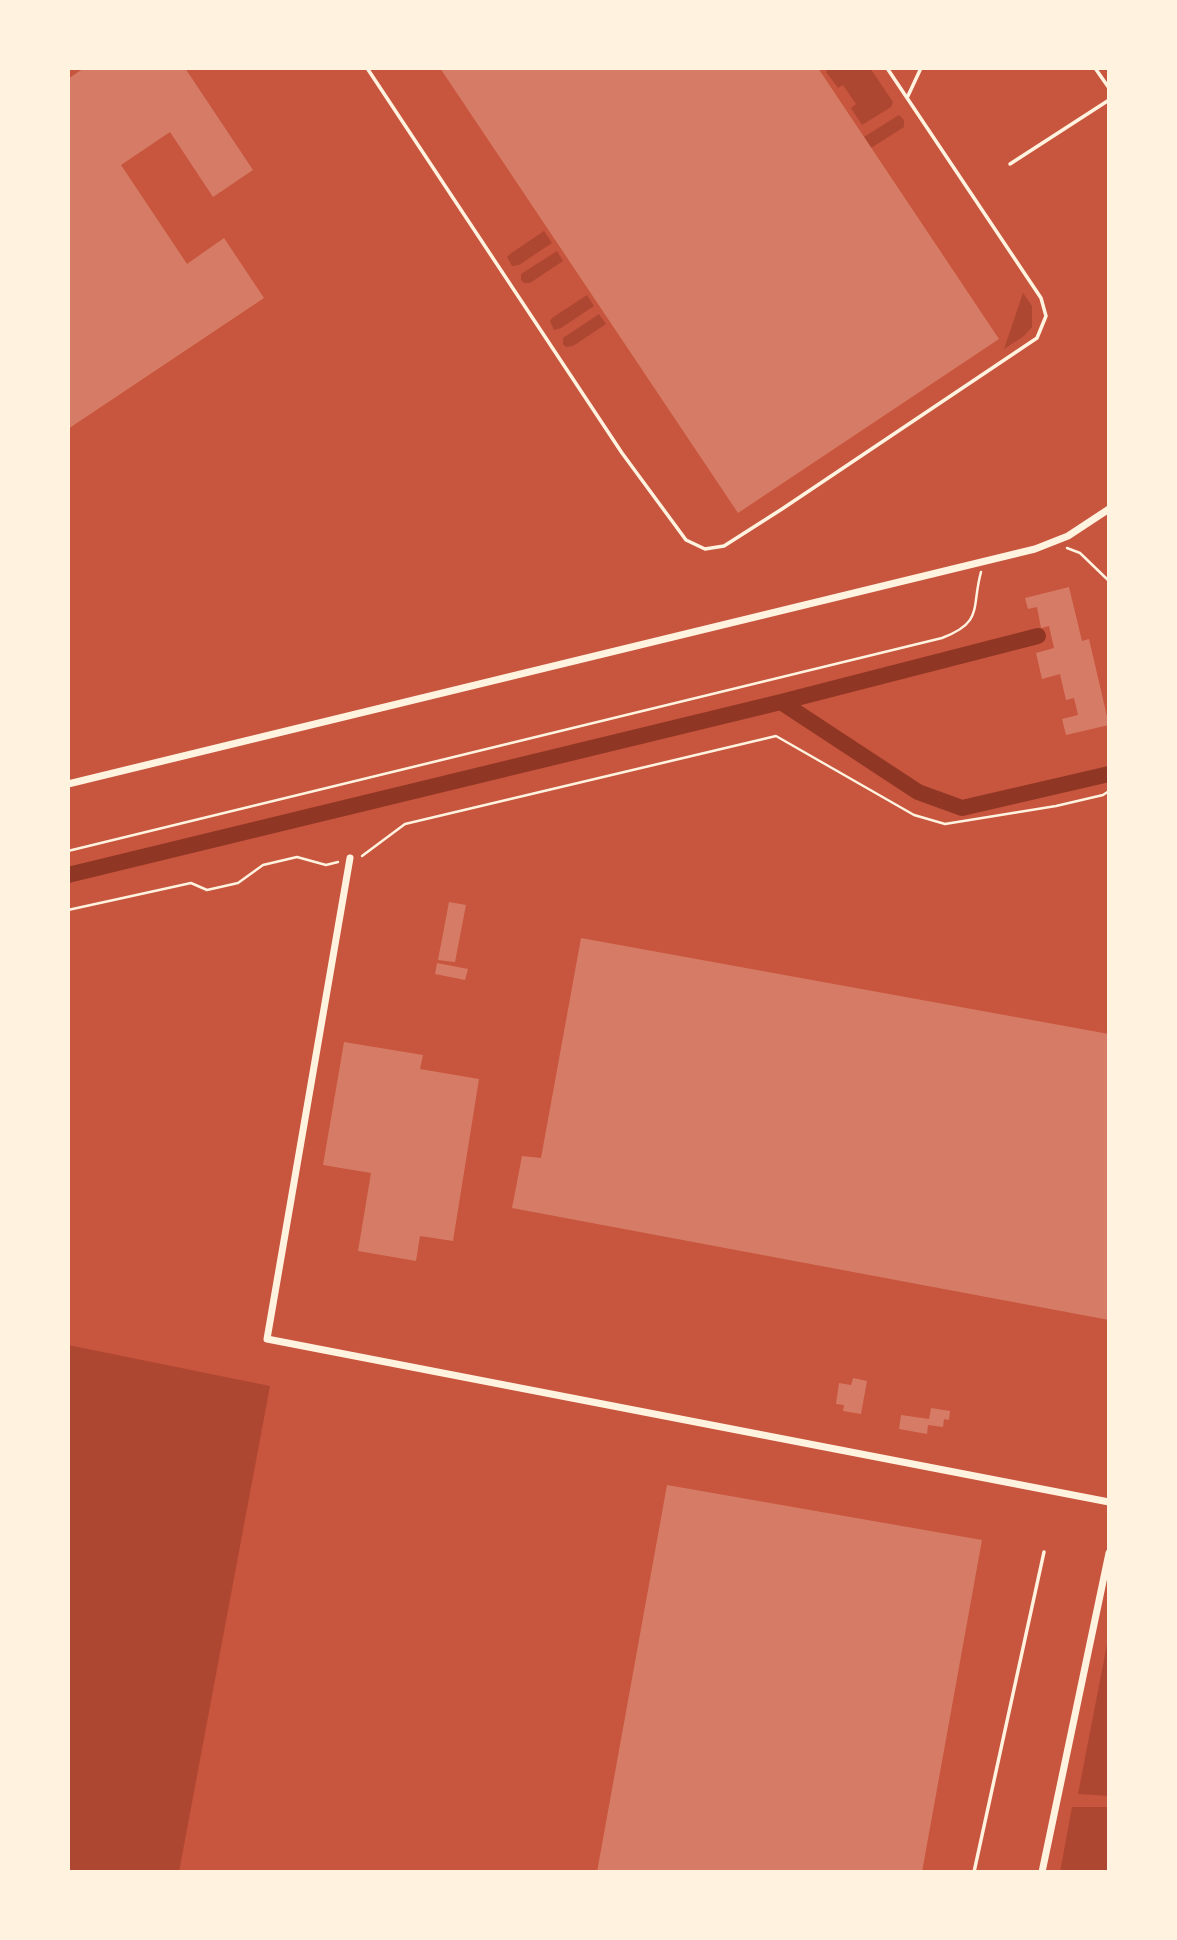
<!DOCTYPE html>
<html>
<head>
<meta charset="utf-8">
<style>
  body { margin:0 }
  #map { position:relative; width:1177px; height:1940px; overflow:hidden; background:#c8553d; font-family:Karla,sans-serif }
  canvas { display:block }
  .frame { position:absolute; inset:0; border:70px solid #fff3e0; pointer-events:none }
</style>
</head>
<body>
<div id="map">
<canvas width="1177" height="1940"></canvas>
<div class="frame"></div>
</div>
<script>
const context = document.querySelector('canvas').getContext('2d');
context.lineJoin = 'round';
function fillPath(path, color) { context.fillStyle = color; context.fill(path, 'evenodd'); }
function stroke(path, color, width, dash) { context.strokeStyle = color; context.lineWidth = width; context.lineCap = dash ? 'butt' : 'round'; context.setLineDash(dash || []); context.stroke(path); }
const green = new Path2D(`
  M829,68H870L893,102L891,107L862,125L851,108L856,104L843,85L838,88L826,72Z
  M899,115L904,120V127L871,148L864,137Z
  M544,231L552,243L519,265L512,266L507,257L510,254Z
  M557,251L563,261L530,283H524L521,280V274Z
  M1023,293L1032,306V327L1024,336L1004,349Z
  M587,295L594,306L561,328L554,330L550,321L552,318Z
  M599,314L606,324L573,346L566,347L563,344V338Z
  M68,1345L270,1386L179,1872H68Z
  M1109,1634V1796L1078,1794Z
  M1072,1807H1109V1872H1060Z`);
const canal = new Path2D(`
  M781,702L1038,636
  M68,875L781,702L918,792L962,808L1109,774`);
const building = new Path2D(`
  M84,68H185L253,170L213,197L170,132L121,165L187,264L224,238L264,298L68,429V79Z
  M440,68H818L999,339L738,513Z
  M1069,587L1082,641L1089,639L1109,725L1066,735L1062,719L1078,715L1074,698L1066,700L1060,674L1042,679L1036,653L1054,648L1049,626L1041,628L1037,607L1028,609L1025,598Z
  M449,902L466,905L455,962L438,960Z
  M581,938L1109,1034V1320L512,1208L522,1156L541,1158Z
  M437,963L468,969L465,980L435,974Z
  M344,1042L423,1055L420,1069L479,1079L453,1241L420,1236L416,1261L358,1251L371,1173L323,1165Z
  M853,1378L867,1381L861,1414L843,1411L844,1405L836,1404L839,1383L851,1385Z
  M931,1408L950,1411L949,1420L944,1419L943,1427L928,1425L927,1434L899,1429L901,1415L929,1419Z
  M667,1485L982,1540L922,1872H597Z`);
const path = new Path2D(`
  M1067,548L1080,553L1109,581
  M68,851L942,638C984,622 971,608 981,572
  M362,856L405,824L776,736L914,815L945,824L1056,806L1103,795L1109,791
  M68,910L191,883L207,890L238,883L263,865L297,857L326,865L338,862`);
const service = new Path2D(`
  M367,68L622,453L686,540L705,549L724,546L782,509L1037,338L1046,316L1041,298L887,68
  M1095,68L1109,88
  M907,98L921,68
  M1010,164L1109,100
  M974,1872L1044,1552`);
const minor = new Path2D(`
  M68,784L1035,549L1068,536L1109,509
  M350,858L267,1339L1109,1502
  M1042,1872L1109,1553`);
fillPath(green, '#ae4732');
stroke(canal, '#8f3625', 16);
fillPath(building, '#d67c66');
stroke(path, '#fff3e0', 2.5);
stroke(service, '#fff3e0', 3.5);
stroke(minor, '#fff3e0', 7);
</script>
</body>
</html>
